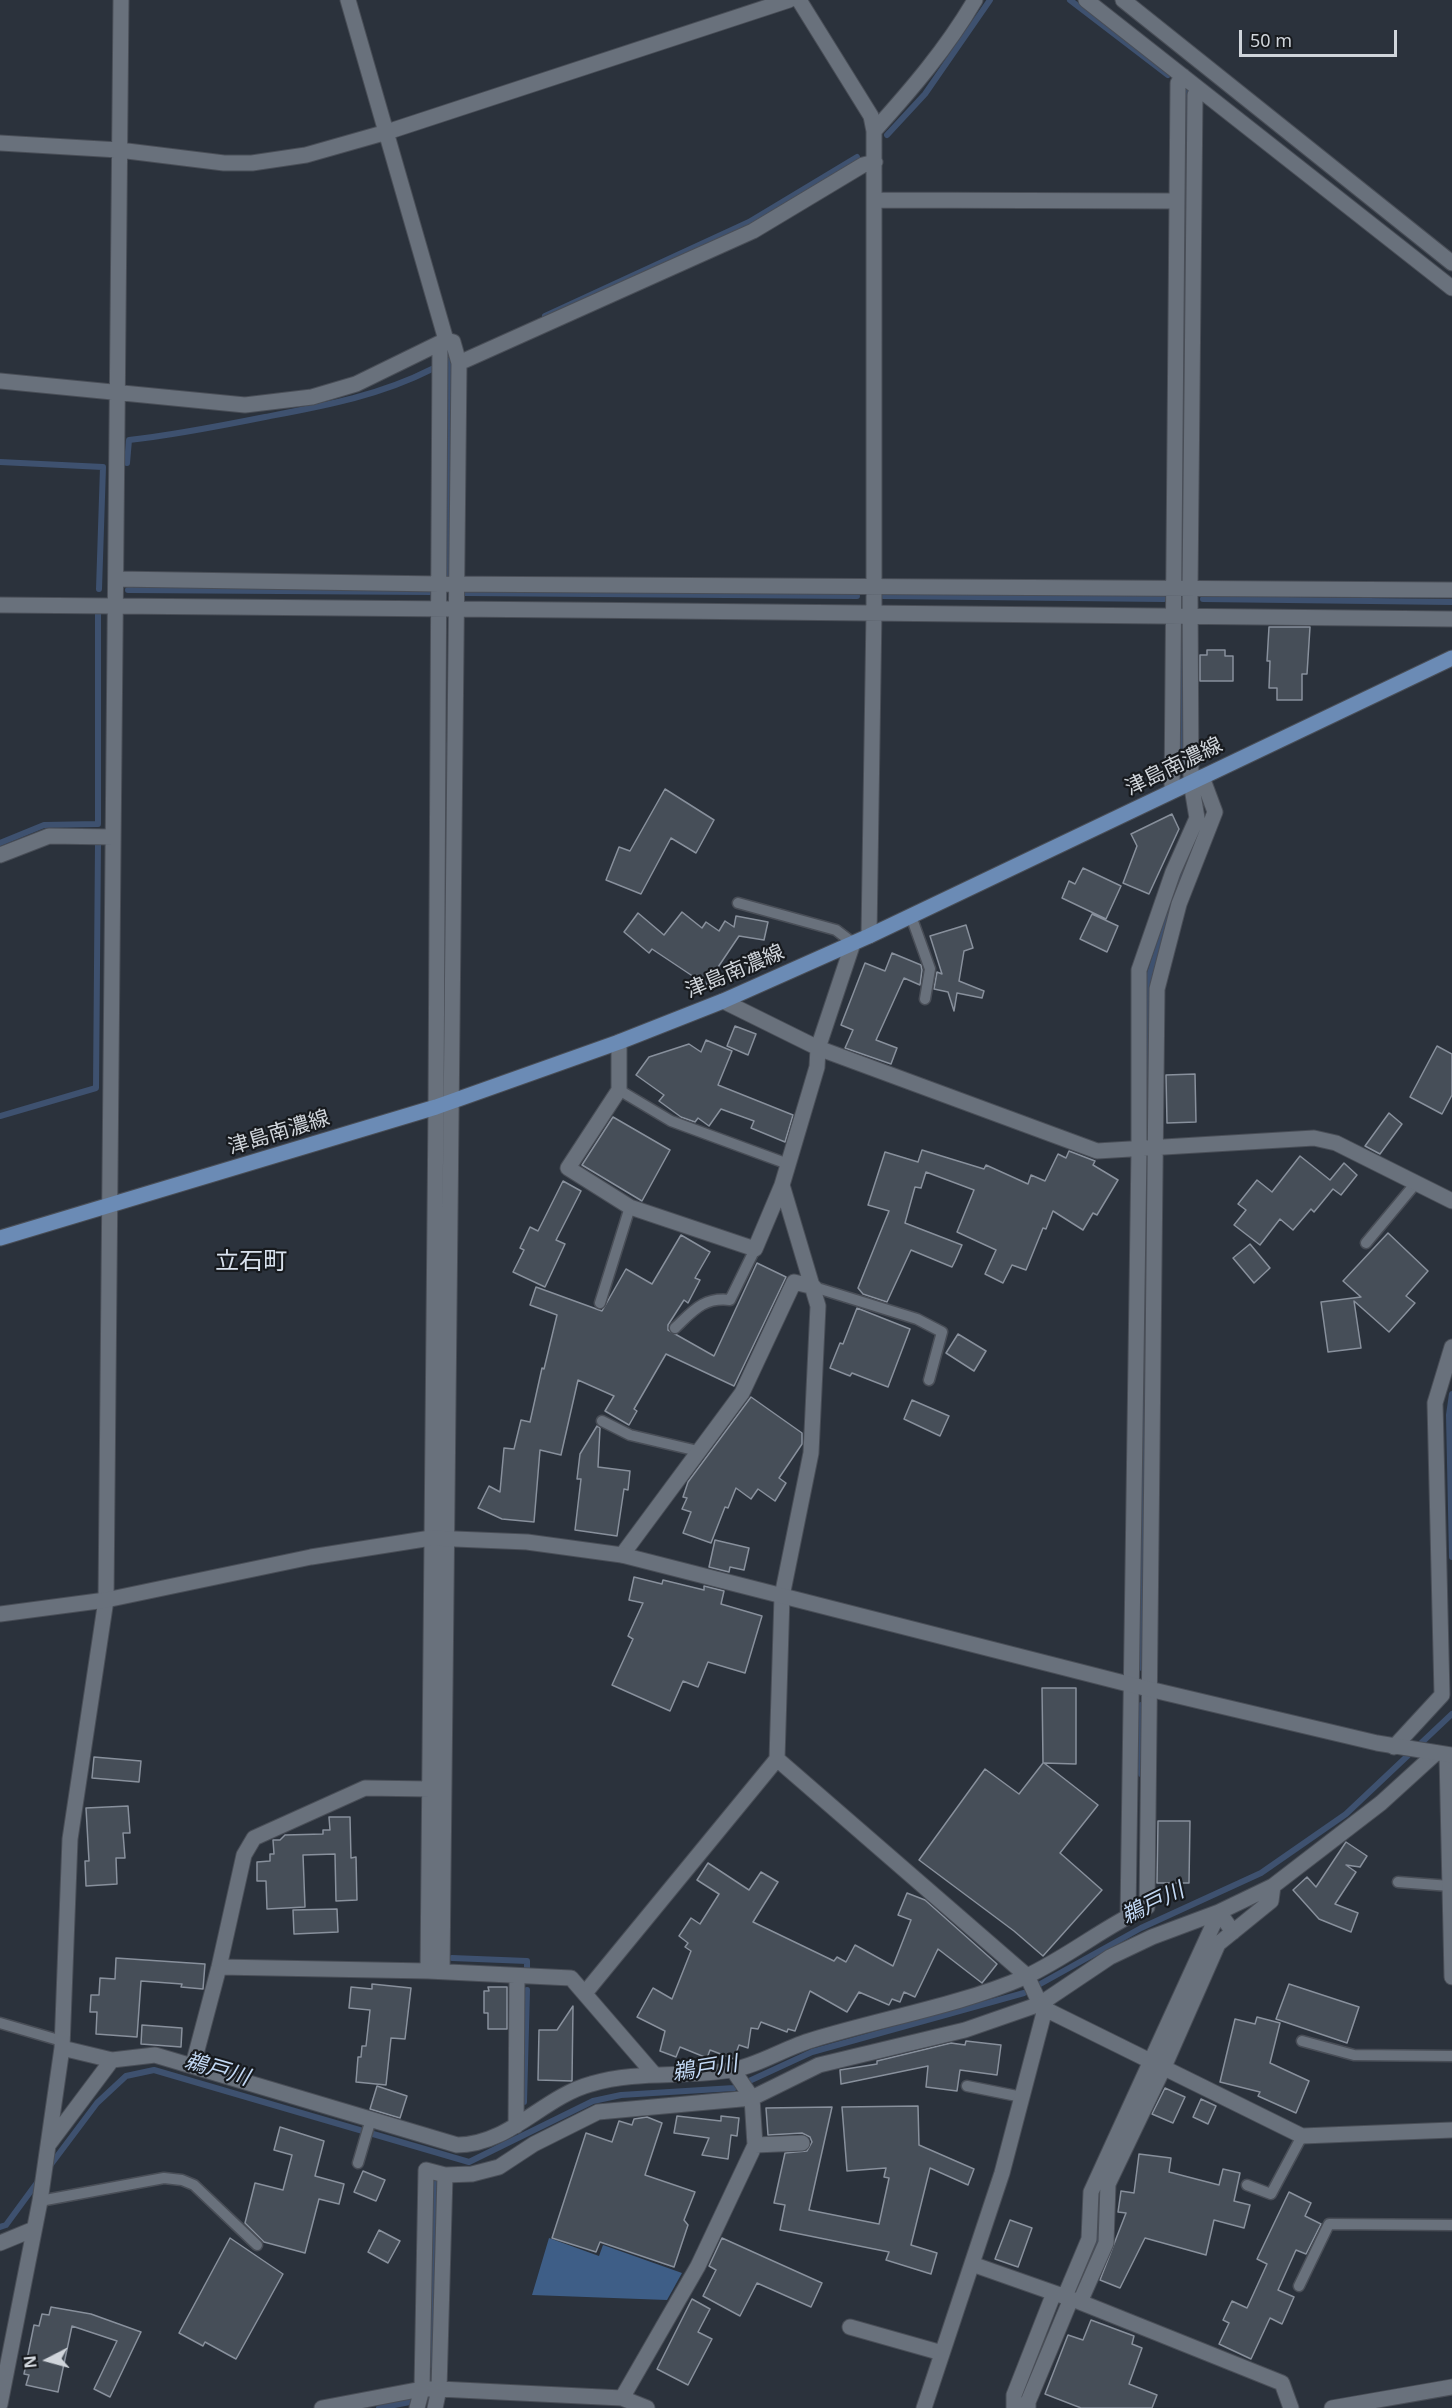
<!DOCTYPE html>
<html>
<head>
<meta charset="utf-8">
<style>
  body { margin:0 }
  #map { position:relative; width:1452px; height:2408px; overflow:hidden; background:#2b323c; font-family:"Noto Sans",sans-serif }
  canvas { display:block }
  .north { position:absolute; left:18px; top:2330px; width:60px; height:60px; -webkit-text-stroke:4px #171a1e; paint-order:stroke; rotate:264deg; font-size:16px; font-weight:700; line-height:24px; text-align:center; color:#d0d5db }
  .north::after { content:''; display:block; margin:auto; width:21px; height:27px; background:#d0d5db; clip-path:polygon(50% 0,100% 100%,50% 72%,0 100%) }
  .scale { position:absolute; left:1239px; top:30px; width:158px; height:27px; box-sizing:border-box; border:3px solid #d0d5db; border-top:0; padding-left:8px; font-size:18px; line-height:21px; white-space:nowrap; color:#d0d5db; -webkit-text-stroke:4px #171a1e; paint-order:stroke }
</style>
</head>
<body>
<div id="map">
<canvas width="1452" height="2408"></canvas>
<div class="north">N</div>
<div class="scale">50 m</div>
</div>
<script>
const context = document.querySelector('canvas').getContext('2d');
context.lineJoin = 'round';
function fillPath(path, color) { context.fillStyle = color; context.fill(path, 'evenodd'); }
function stroke(path, color, width, dash) { context.strokeStyle = color; context.lineWidth = width; context.lineCap = dash ? 'butt' : 'round'; context.setLineDash(dash || []); context.stroke(path); }
function label(font, color, halo, rows, align = 'center') {
  context.font = font + ' "Noto Sans","Noto Sans JP",sans-serif'; context.lineWidth = 4.5; context.setLineDash([]); context.textBaseline = 'middle'; context.strokeStyle = halo; context.fillStyle = color; for (const [text, x, y, turn = 0] of rows) {
    context.save(); context.translate(x, y); context.rotate((+turn || 0) * Math.PI / 180); context.textAlign = isNaN(turn) ? turn : align; if (halo) context.strokeText(text, 0, 0); context.fillText(text, 0, 0); context.restore();
  }
}
const green = new Path2D(`
  M549,2238L599,2256L603,2245L682,2273L667,2300L532,2295Z`);
const stream = new Path2D(`
  M1070,0L1168,75
  M887,135L925,94L990,0
  M1186,222L1187,90
  M545,316L749,222L857,157
  M0,462L103,467L99,589
  M127,463L129,440C175,435 220,426 265,417C323,406 379,396 432,369
  M447,578L450,360
  M128,590L432,592
  M465,593L857,596
  M883,596L1164,599
  M1203,599L1452,602
  M1181,769L1183,629
  M0,843L44,825L98,824V613
  M444,1041L445,745
  M1149,1075V976L1189,855
  M0,1116L96,1088L98,843
  M1452,1394L1449,1415L1452,1557
  M1142,1668L1145,1374
  M1141,1705V1774
  M452,1958L527,1961V1968
  M524,2102L527,1990
  M49,2167L97,2103L126,2076L154,2070L469,2162L593,2101L621,2095L734,2088L812,2052L1024,1993L1141,1928L1261,1873L1346,1814L1452,1714
  M0,2227L6,2225L39,2180
  M1080,2278L1099,2239V2193L1104,2182
  M432,2365L434,2180
  M1021,2404L1042,2350
  M379,2408L410,2402`);
const building = new Path2D(`
  M1269,627H1310L1307,674H1302V700H1277V688H1269L1270,661H1267Z
  M1207,650H1225V656H1233V681H1200V655H1207Z
  M665,789L714,820L696,853L671,838L641,894L606,880L619,847L630,851Z
  M1172,814L1179,829L1149,894L1123,883L1137,846L1131,834Z
  M1083,868L1121,886L1106,919L1062,898L1069,881L1075,884Z
  M682,912L702,928L706,922L719,931L725,921L734,927L736,916L768,922L764,940L739,936L706,985L652,949L649,953L624,932L638,913L664,935Z
  M1092,914L1118,926L1107,952L1080,939Z
  M966,925L973,948L964,951L959,981L984,991L982,998L957,993L954,1011L948,992L934,989L937,972L942,974L930,936Z
  M892,953L921,965L922,970L920,985L904,978L876,1040L897,1048L891,1064L845,1048L853,1030L841,1025L865,963L885,971Z
  M735,1026L756,1034L748,1055L727,1046Z
  M706,1040L732,1051L718,1085L793,1115L785,1142L751,1128L754,1121L721,1109L709,1126L698,1118L695,1122L681,1117L659,1101L664,1095L636,1075L649,1057L689,1044L701,1052Z
  M1437,1046L1452,1054V1095L1442,1114L1410,1097Z
  M1195,1074L1196,1122L1167,1123L1166,1075Z
  M1389,1113L1402,1124L1380,1154L1365,1146Z
  M613,1117L670,1150L642,1201L582,1165Z
  M922,1150L984,1169L986,1165L1028,1184L1031,1175L1045,1181L1058,1154L1066,1158L1069,1151L1095,1161L1093,1165L1118,1180L1097,1215L1093,1213L1083,1230L1053,1211L1046,1229L1043,1228L1026,1270L1012,1265L1003,1283L985,1274L996,1250L957,1232L974,1190L926,1172L921,1188L915,1187L905,1223L962,1245L955,1261L952,1267L911,1250L887,1302L863,1294L858,1288L889,1211L868,1205L885,1152L918,1162Z
  M1300,1156L1330,1180L1344,1163L1357,1175L1341,1195L1333,1189L1314,1212L1311,1209L1293,1230L1280,1219L1260,1245L1234,1225L1246,1210L1238,1204L1257,1180L1272,1192Z
  M563,1181L581,1191L556,1240L565,1244L545,1287L513,1272L524,1250L520,1248L530,1227L538,1231Z
  M1388,1233L1428,1271L1406,1296L1415,1303L1389,1332L1354,1301L1361,1348L1328,1352L1321,1302L1361,1297L1343,1281Z
  M681,1235L710,1252L695,1278L700,1280L688,1303L684,1300L668,1325V1330L714,1356L757,1263L786,1277L734,1386L666,1354L634,1409L637,1411L629,1425L605,1411L614,1396L578,1380L561,1455L540,1450L534,1522L502,1519L478,1508L489,1486L500,1492L504,1448L514,1449L521,1420L530,1422L542,1368L544,1369L557,1315L530,1305L536,1287L602,1311L626,1269L652,1284Z
  M1250,1244L1270,1268L1254,1283L1233,1258Z
  M857,1308L910,1329L888,1387L852,1373L850,1376L830,1368L840,1343L843,1344Z
  M958,1334L986,1351L974,1371L946,1353Z
  M751,1397L802,1433V1444L779,1478L786,1483L775,1501L758,1489L751,1499L736,1488L728,1508L725,1507L711,1543L683,1533L691,1512L682,1509L687,1498L683,1497L688,1482Z
  M912,1400L949,1416L940,1436L904,1419Z
  M597,1426L600,1428L598,1467L630,1471L628,1490L624,1489L617,1536L575,1530L581,1479H577L580,1454Z
  M715,1540L749,1548L744,1570L730,1567L729,1572L709,1567Z
  M634,1577L662,1584L663,1580L704,1590V1586L724,1591L721,1604L762,1616L745,1673L708,1662L698,1687L683,1681L670,1711L612,1685L633,1639L628,1636L643,1603L629,1600Z
  M1042,1688H1076V1764L1044,1763L1098,1805L1060,1853L1102,1890L1043,1956L1014,1931L919,1860L985,1769L1019,1794L1043,1763Z
  M94,1757L141,1761L139,1782L92,1778Z
  M128,1806L130,1833H123L125,1858H116L117,1884L86,1886L85,1861H89L86,1808Z
  M329,1817H350L351,1858L356,1857L357,1900L336,1901L335,1854L303,1855L305,1907L267,1909L266,1881H257V1862L270,1861V1854H274L273,1840H280L285,1835L323,1834V1830H330Z
  M1158,1821H1190L1189,1883H1157Z
  M1346,1842L1367,1856L1360,1867L1346,1865L1356,1872L1335,1904L1358,1913L1351,1932L1319,1919L1293,1890L1307,1877L1316,1887Z
  M708,1863L749,1890L761,1872L778,1882L753,1922L834,1961L837,1957L846,1962L855,1945L893,1966L911,1920L898,1915L907,1893L925,1900L997,1964L982,1983L938,1949L915,1997L904,1992L900,2002L892,1999L889,2005L859,1992L847,2012L810,1991L795,2031L788,2029L787,2032L761,2022L758,2029L751,2028L748,2048L739,2045L734,2059L710,2050L707,2058L680,2047L676,2057L660,2051L665,2031L637,2017L653,1988L672,1999L691,1951L685,1947L688,1943L679,1936L691,1918L700,1924L719,1894L697,1880Z
  M337,1909L338,1932L294,1934L293,1910Z
  M116,1958L205,1964L203,1989L181,1987L182,1984L141,1981L137,2037L96,2034L97,2012H90L91,1995H99L100,1978L115,1979Z
  M372,1984L411,1988L405,2039L391,2038L386,2085L356,2082L358,2057H361L362,2046H366L370,2010L349,2008L351,1987L372,1989Z
  M1289,1984L1359,2007L1347,2043L1276,2019Z
  M488,1987H507V2029H488V2013H484V1991H489Z
  M573,2006L572,2081L538,2080L539,2030H557Z
  M1257,2017L1280,2023L1270,2063L1309,2081L1296,2113L1258,2096L1260,2092L1220,2082L1235,2019L1255,2024Z
  M142,2025L182,2028L181,2047L141,2044Z
  M966,2041L1001,2045L997,2075L960,2070L957,2091L926,2087L928,2066L841,2084L840,2070L877,2064V2061L951,2043L965,2045Z
  M377,2086L407,2096L400,2118L370,2109Z
  M1165,2088L1185,2097L1173,2123L1152,2114Z
  M1201,2099L1216,2106L1208,2124L1193,2117Z
  M918,2106L919,2145L974,2169L968,2185L930,2168L911,2245L937,2253L931,2274L886,2260L889,2252L780,2230L785,2205L774,2203L785,2153L807,2151L812,2142L810,2137L802,2133L768,2135L766,2108L832,2107L809,2210L879,2224L889,2178L884,2177L886,2168L847,2171L842,2107Z
  M677,2116L721,2121V2116L739,2118L737,2136L731,2135L728,2159L702,2155L709,2138L674,2133Z
  M647,2117L662,2123L645,2175L695,2192L684,2220L688,2225L674,2267L600,2242L596,2252L552,2238L586,2133L612,2142L619,2121L632,2125L634,2119Z
  M280,2127L324,2141L315,2176L344,2184L339,2204L319,2199L305,2253L264,2242L245,2223L255,2183L283,2190L292,2155L274,2150Z
  M1139,2154L1171,2158L1169,2172L1219,2185L1223,2169L1240,2173L1234,2201L1250,2205L1244,2228L1214,2220L1206,2255L1145,2238L1120,2288L1100,2280L1126,2213L1118,2212L1121,2191L1134,2193Z
  M363,2171L385,2180L376,2201L354,2192Z
  M1289,2192L1311,2203L1305,2216L1321,2224L1306,2254L1296,2250L1278,2290L1294,2297L1282,2324L1270,2318L1251,2359L1219,2344L1229,2323L1223,2320L1232,2301L1247,2308L1267,2264L1257,2259Z
  M1010,2220L1032,2228L1018,2267L995,2259Z
  M379,2230L400,2241L388,2263L368,2252Z
  M230,2238L283,2274L236,2359L205,2342L203,2346L179,2333Z
  M722,2238L822,2283L811,2307L757,2283L740,2316L703,2296L716,2270L709,2266Z
  M692,2299L710,2309L698,2332L712,2339L688,2385L657,2369Z
  M51,2307L91,2314L141,2332L110,2397L94,2389L117,2341L72,2326L58,2392L26,2385L29,2375L24,2374L34,2325L39,2326L42,2314L49,2315Z
  M1091,2320L1134,2336L1132,2344L1142,2348L1129,2384L1157,2395L1152,2408H1081L1045,2394L1068,2335L1083,2340Z`);
const service = new Path2D(`
  M738,903L836,930L853,943
  M911,916L930,969L925,999
  M619,1090L671,1121L788,1164
  M1366,1243L1416,1183
  M814,1287L917,1319L942,1332L929,1380
  M600,1303L630,1207
  M675,1328C693,1311 703,1297 730,1300L755,1249
  M602,1421L630,1435L698,1451
  M1398,1882L1450,1886
  M0,2023L62,2041
  M1302,2041L1354,2055L1452,2056
  M967,2086L1022,2097
  M358,2163L371,2119
  M1247,2185L1271,2194L1302,2136
  M40,2201L164,2178L182,2180L194,2185L257,2245
  M1299,2286L1329,2224L1452,2225`);
const minor = new Path2D(`
  M348,0L446,340L453,342L459,363L753,231L863,165L875,162
  M799,0L871,116L874,131
  M1086,0L1452,288
  M1123,0L1452,263
  M0,143L119,150L224,163H252L306,155L387,132L789,0
  M875,200L1177,201
  M0,381L245,405L312,397L356,384L446,340
  M116,579L439,584L1452,590
  M0,605C484,611 968,611 1452,619
  M1172,791L1178,83L1183,76
  M0,855L49,836L113,837
  M869,936L874,611V131C911,90 947,48 975,0
  M853,943L818,1048L817,1067L782,1185L818,1306L811,1453L782,1596L777,1759L1027,1976L1040,2004L1045,2009L1302,2136L1452,2130
  M723,1001L818,1048L1097,1151L1314,1138L1336,1143L1452,1201
  M619,1042V1090L568,1168L630,1207L755,1249L782,1185
  M622,1555L742,1393L794,1282L814,1287
  M1394,1747L1442,1695L1435,1403L1452,1347
  M1447,1755L1452,1977
  M1128,1916L1139,1150V970L1173,872L1197,818L1191,782L1190,589L1195,95L1199,89
  M1233,1932L1219,1912L1273,1886
  M219,1967L428,1971L571,1978L654,2074
  M428,1971L436,1107L440,343
  M442,1971L459,363
  M585,1993L777,1759
  M62,2048L112,2060L155,2055L457,2145C509,2145 543,2097 591,2084C637,2070 685,2078 731,2070C755,2067 787,2047 812,2040C880,2019 961,2005 1025,1977C1068,1957 1105,1926 1147,1907L1157,989L1179,904L1215,812L1202,777
  M193,2065L219,1967L244,1855L254,1838L365,1788L430,1789
  M516,2126L517,1976
  M49,2144L112,2060
  M755,2145L802,2143
  M0,2243L34,2229
  M972,2264L1080,2302L1282,2383L1291,2408
  M1065,2296L1089,2239L1091,2192L1219,1912
  M1080,2302L1106,2243L1108,2184L1163,2069L1218,1944L1271,1901L1273,1886L1381,1803L1436,1753
  M850,2327L942,2353
  M622,2398L698,2266L755,2145L752,2098L733,2070
  M0,2404L40,2201L62,2048L70,1839L106,1600L121,0
  M322,2408L422,2389H439L622,2398L647,2408
  M417,2408L422,2389L426,2170L445,2175L472,2174L499,2167L534,2144L598,2112L752,2098L819,2065L965,2030L1040,2004L1110,1957L1152,1937L1219,1912
  M435,2408L439,2389L445,2175
  M924,2408L1002,2173L1045,2009
  M1014,2408V2395L1054,2293
  M1028,2408V2402L1071,2299
  M1332,2408L1452,2387`);
const tertiary = new Path2D(`
  M0,1614L106,1600L311,1557L431,1538L527,1542L622,1555L1132,1685L1377,1743L1452,1755`);
const primary = new Path2D(`
  M0,1238L436,1107L619,1042L723,1001L869,936L1452,658`);
const streetNames = [
  ["津島南濃線",1174,767,-26],
  ["津島南濃線",735,972,-23],
  ["津島南濃線",279,1133,-17]
];
const waterNames = [
  ["鵜戸川",1153,1904,-26],
  ["鵜戸川",705,2069,-9],
  ["鵜戸川",217,2070,16]
];
const quarterNames = [
  ["立石町",251,1262]
];
fillPath(green, '#3e5e87');
stroke(stream, '#3e516f', 6);
fillPath(building, '#464e58');
stroke(building, '#88909c', 1.5);
stroke(service, '#494e57', 13);
stroke(minor, '#494e57', 17);
stroke(tertiary, '#494e57', 17);
stroke(primary, '#494e57', 17);
stroke(service, '#69717c', 10);
stroke(minor, '#69717c', 15);
stroke(tertiary, '#69717c', 15);
stroke(primary, '#6b8bb5', 15);
label('21px', '#d0d5db', '#171a1e', streetNames);
label('italic 22px', '#c3d9f5', '#171a1e', waterNames);
label('24px', '#d9e2ee', '#171a1e', quarterNames);
</script>
</body>
</html>
